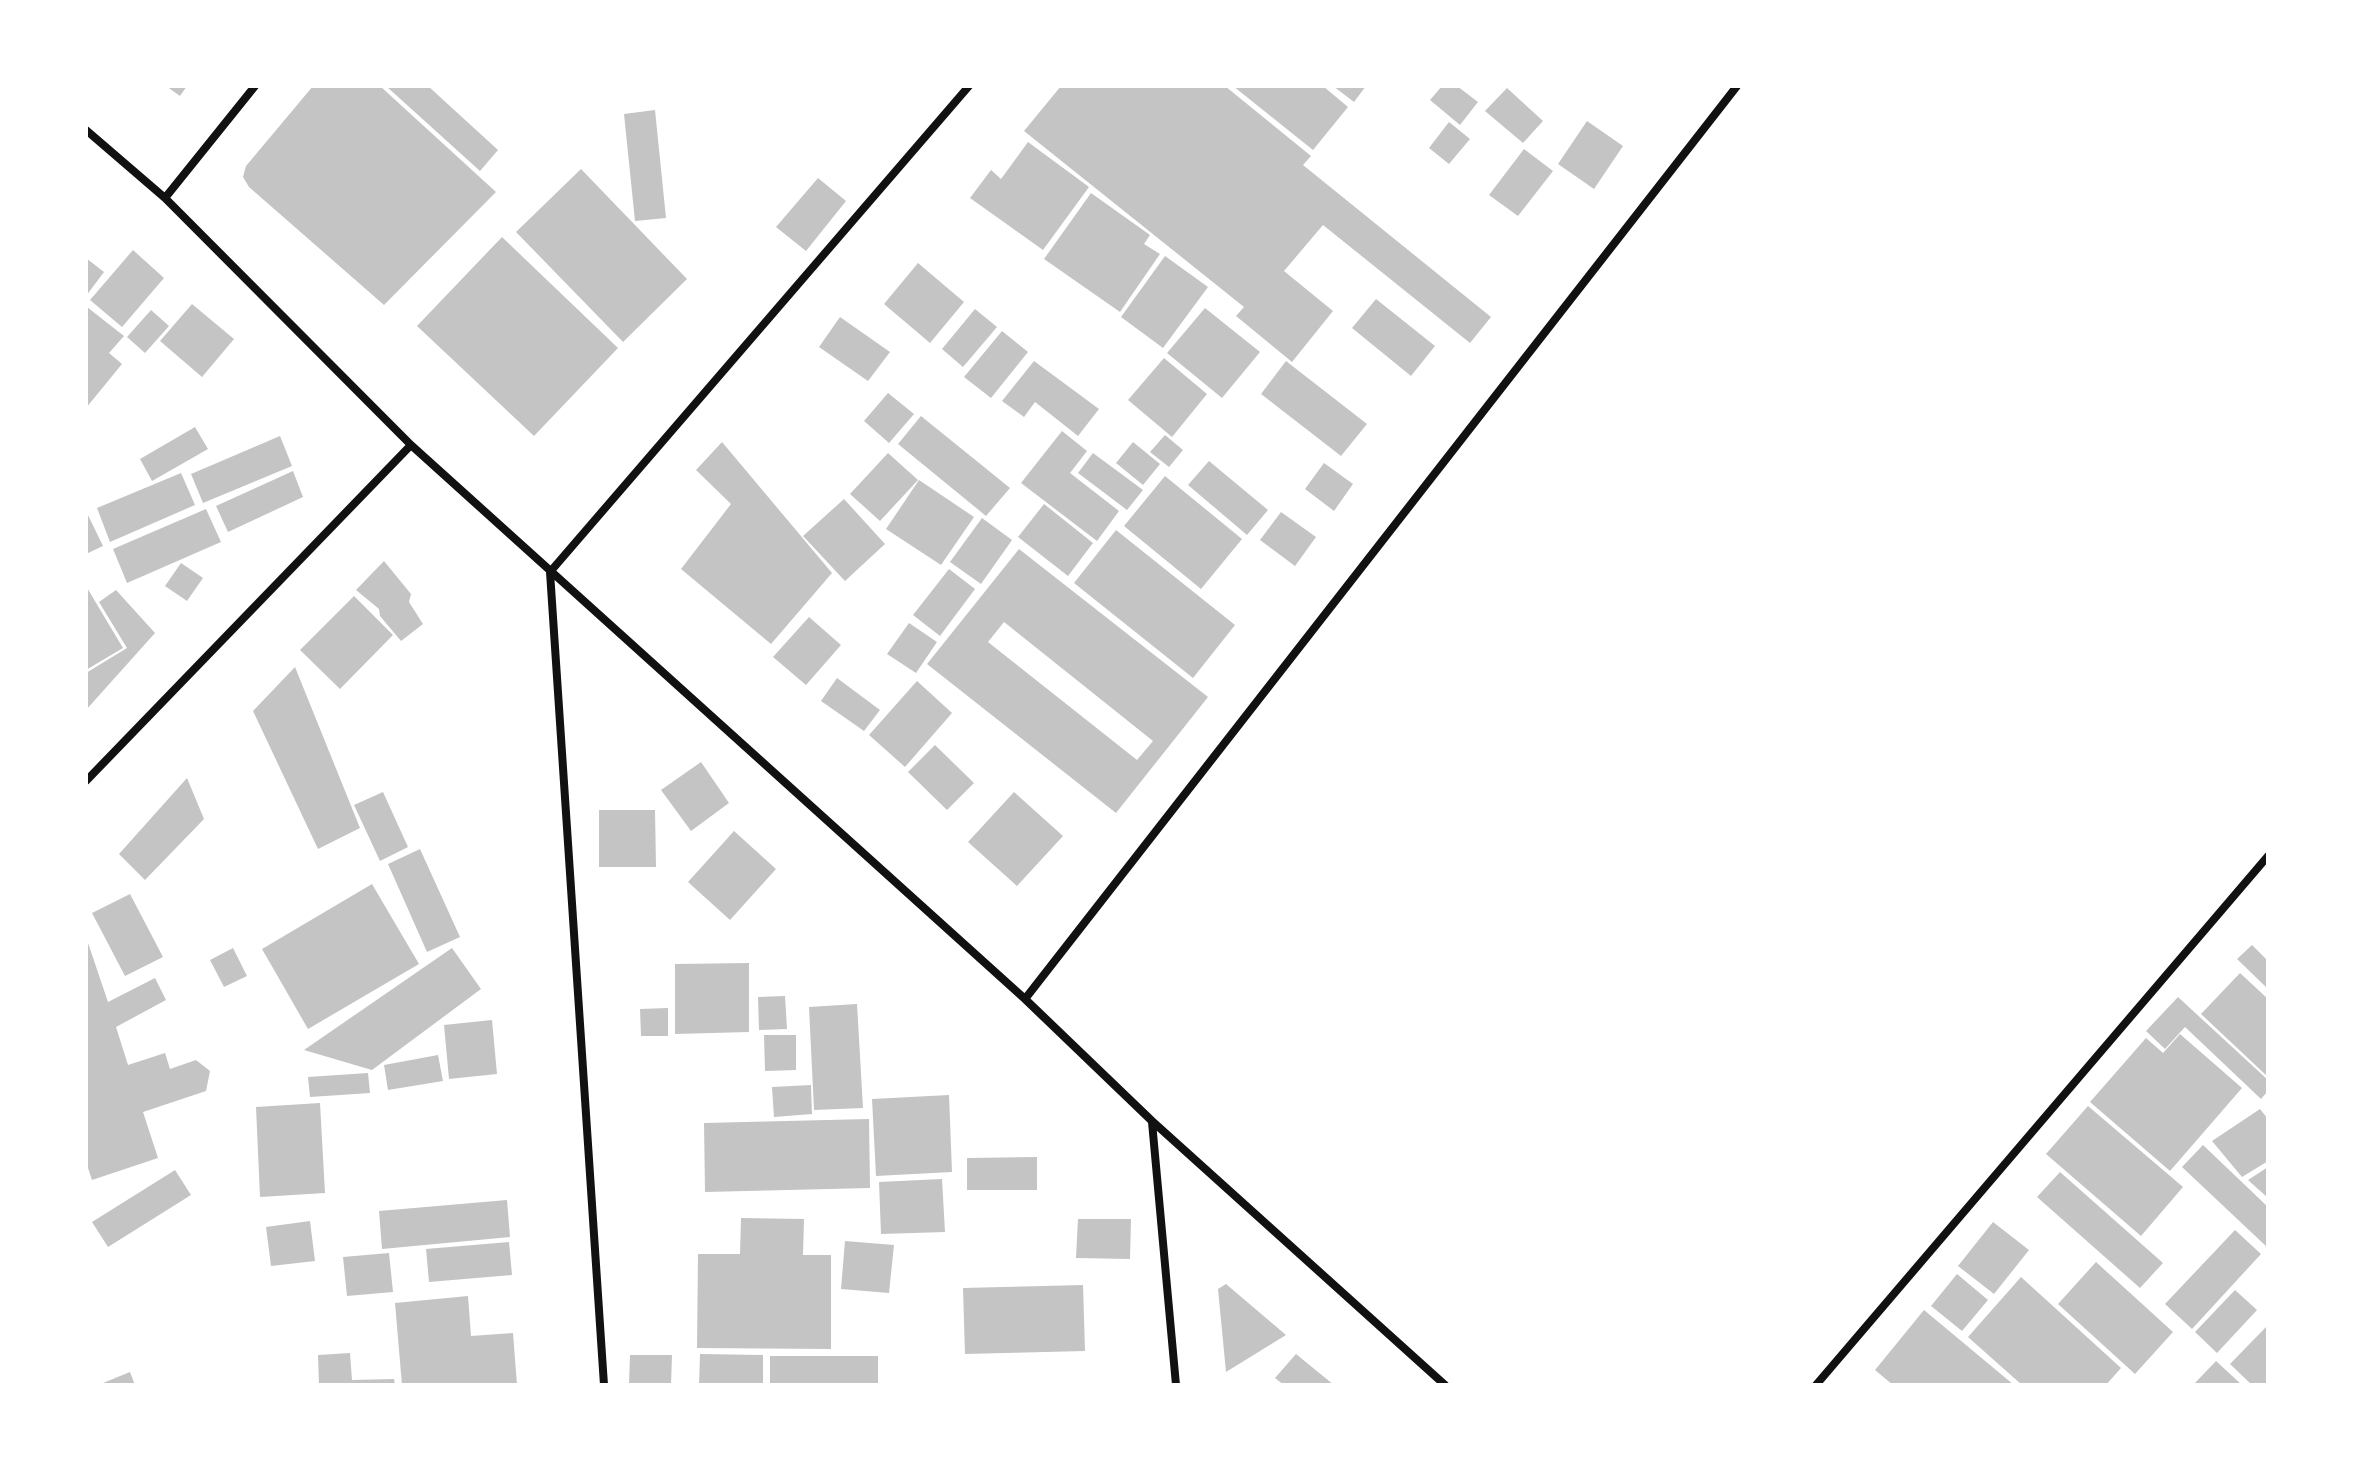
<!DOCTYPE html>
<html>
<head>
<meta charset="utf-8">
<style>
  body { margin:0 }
  #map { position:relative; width:2354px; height:1471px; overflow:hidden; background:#fff; font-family:"Fira Sans",sans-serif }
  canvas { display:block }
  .frame { position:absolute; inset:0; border:88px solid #fff; pointer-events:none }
</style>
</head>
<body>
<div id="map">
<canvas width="2354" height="1471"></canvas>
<div class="frame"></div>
</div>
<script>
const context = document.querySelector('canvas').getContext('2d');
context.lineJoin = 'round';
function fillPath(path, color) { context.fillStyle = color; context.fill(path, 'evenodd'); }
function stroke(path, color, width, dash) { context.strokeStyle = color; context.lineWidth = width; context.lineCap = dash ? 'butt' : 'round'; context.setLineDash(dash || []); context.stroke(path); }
const building = new Path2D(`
  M166,86H187L180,96Z
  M313,86H380L496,192L384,305L249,187L243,177L246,166Z
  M386,86H428L498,150L480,171Z
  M1061,86H1225L1311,156L1303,165L1491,317L1470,343L1323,225L1284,271L1333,311L1292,362L1236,316L1244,307L1024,131Z
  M1233,86H1323L1348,107L1313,150Z
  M1333,86H1366L1354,102Z
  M1442,86H1457L1478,102L1460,125L1430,100Z
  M1507,88L1543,121L1523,143L1485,111Z
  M655,110L666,218L635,221L624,114Z
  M1587,121L1623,146L1594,189L1558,164Z
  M1449,122L1470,139L1449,164L1429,148Z
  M1028,142L1089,187L1043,250L970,198L991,170L1001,179Z
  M1524,149L1553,171L1518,216L1489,195Z
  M581,169L687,279L623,342L516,232Z
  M818,178L846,201L806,251L776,227Z
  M1091,193L1150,235L1144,244L1160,254L1120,312L1044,259Z
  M502,237L618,348L534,436L417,326Z
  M133,250L164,278L122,327L90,300Z
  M1165,256L1208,287L1163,348L1121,317Z
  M86,258L104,272L86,296Z
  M918,263L964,302L930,343L884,304Z
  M1376,299L1435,346L1411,376L1352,328Z
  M192,304L234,339L202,377L160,341Z
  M87,307L124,336L109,353L122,364L86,408Z
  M1205,308L1260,352L1222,398L1167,353Z
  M975,309L997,327L963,367L942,349Z
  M151,310L169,326L145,353L127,337Z
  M840,317L890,352L868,381L819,347Z
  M1002,331L1028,352L991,398L964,377Z
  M1164,358L1207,394L1172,437L1128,400Z
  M1034,361L1099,409L1078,436L1035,402L1024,417L1002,401Z
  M1286,361L1367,424L1341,456L1261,394Z
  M888,393L914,414L889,443L864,421Z
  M921,416L1010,488L986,516L898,444Z
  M195,427L208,449L152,481L140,459Z
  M1062,431L1087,451L1070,473L1119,511L1097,541L1021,483Z
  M1165,435L1183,450L1169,467L1150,452Z
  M280,436L292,466L203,503L191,474Z
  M722,442L832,573L771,644L681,569L731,504L696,470Z
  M1133,442L1160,464L1143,485L1116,463Z
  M888,453L918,480L880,521L850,494Z
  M1093,453L1143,490L1127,510L1078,473Z
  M1209,461L1268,510L1247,535L1188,485Z
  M1324,463L1353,484L1334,511L1305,489Z
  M293,471L303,497L228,532L216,506Z
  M181,473L195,505L110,542L97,508Z
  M1165,476L1242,539L1201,589L1124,526Z
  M919,480L974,517L941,565L886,529Z
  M844,499L885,544L845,581L803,536Z
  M1044,504L1093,543L1068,576L1018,537Z
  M206,509L221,542L127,583L113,549Z
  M86,511L103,546L86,554Z
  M1281,512L1316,537L1295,566L1260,540Z
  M982,518L1012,540L981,584L950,562Z
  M1116,530L1235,625L1193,678L1074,583Z
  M1019,549L1208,697L1116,813L927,664ZM1004,622L1153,741L1137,760L988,642Z
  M384,561L411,594L409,602L423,624L401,641L380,616L379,609L356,590Z
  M181,563L203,578L187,601L165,586Z
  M949,569L975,589L940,636L913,615Z
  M86,586L123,648L86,670Z
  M116,590L155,633L86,710V673L127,648L99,602Z
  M354,596L393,635L340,689L300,650Z
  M809,617L841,645L806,685L773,657Z
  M909,623L937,642L916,673L887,654Z
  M295,667L360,828L318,849L253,711Z
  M837,678L880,710L864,731L821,701Z
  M917,681L952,713L905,767L869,735Z
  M935,745L974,783L947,810L908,772Z
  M701,762L729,803L691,831L661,790Z
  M187,778L204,819L145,880L119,854Z
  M383,792L408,847L380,861L354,805Z
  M1014,792L1063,836L1017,886L968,842Z
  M599,810H655L656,867H599Z
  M734,831L776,869L730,920L688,882Z
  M420,849L460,937L427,952L388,864Z
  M372,884L419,964L308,1029L262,949Z
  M130,894L163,957L125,976L92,913Z
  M86,937L108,1002L155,978L166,1000L116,1027L128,1065L165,1053L170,1069L196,1060L210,1071L206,1091L143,1112L158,1158L92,1180L86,1162Z
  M2252,945L2268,961V989L2237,959Z
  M233,948L247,976L224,987L210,960Z
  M452,948L481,989L372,1070L304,1050Z
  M749,963V1032L675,1034V964Z
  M2240,973L2268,999V1077L2201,1014Z
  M785,996L787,1029L759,1030L758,997Z
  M2178,997L2268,1080V1091L2261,1099L2185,1027L2165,1049L2146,1031Z
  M857,1004L863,1108L814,1110L809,1007Z
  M668,1008V1036H641L640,1009Z
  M492,1020L497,1074L449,1079L444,1025Z
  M2180,1034L2242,1088L2170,1171L2090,1102L2146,1038L2163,1053Z
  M764,1035H796V1070L765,1071Z
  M438,1055L443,1081L388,1090L384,1065Z
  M368,1073L370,1093L310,1097L308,1077Z
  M811,1085L812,1114L774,1117L772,1087Z
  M949,1095L952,1172L876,1176L872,1099Z
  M320,1103L325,1193L260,1197L256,1107Z
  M2088,1106L2183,1187L2141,1236L2046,1154Z
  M2260,1109L2268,1119V1161L2242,1177L2212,1141Z
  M869,1119L870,1188L705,1192L704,1123Z
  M2203,1145L2268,1207V1248L2182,1167Z
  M1037,1157V1190H967V1158Z
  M2268,1167V1198L2248,1180Z
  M175,1170L191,1195L108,1247L92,1222Z
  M2060,1172L2163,1263L2140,1288L2037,1197Z
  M942,1179L945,1232L881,1234L879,1182Z
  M507,1200L510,1237L382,1249L379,1211Z
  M741,1218L804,1219L803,1255H831V1349L697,1348L698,1254H740Z
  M1078,1219H1131L1130,1259L1076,1258Z
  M310,1221L315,1261L271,1266L266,1227Z
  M1993,1222L2029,1250L1994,1294L1958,1266Z
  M2235,1230L2261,1254L2192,1329L2165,1304Z
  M845,1241L894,1245L889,1293L841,1289Z
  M509,1242L512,1275L429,1282L426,1249Z
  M389,1253L393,1292L347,1296L343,1257Z
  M2096,1262L2173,1332L2135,1374L2058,1304Z
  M1957,1274L1988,1300L1962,1331L1931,1306Z
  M2021,1277L2121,1368L2106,1385H2022L1968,1337Z
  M1226,1284L1286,1335L1226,1372L1218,1289Z
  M1083,1285L1085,1351L965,1354L963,1288Z
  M2235,1290L2257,1310L2217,1353L2195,1332Z
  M468,1296L471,1336L513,1333L517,1385H402L395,1303Z
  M1924,1310L2014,1385H1893L1875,1370Z
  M2268,1325V1385H2252L2230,1364Z
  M350,1353L352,1380L394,1379L395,1385H319L318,1355Z
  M700,1354L763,1355V1385H699Z
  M1296,1354L1334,1385H1284L1275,1378Z
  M630,1355H672L671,1385H629Z
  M770,1356H878V1385H770Z
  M2216,1361L2242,1385H2193Z
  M130,1372L135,1385H98Z`);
const minor = new Path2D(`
  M86,130L165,198L411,445L1025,999L1152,1121L1445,1385
  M165,198L255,86
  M86,781L411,445
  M1025,999L1737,86
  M1152,1122L1176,1385
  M604,1385L550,572L969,86
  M1816,1385L2268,856`);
fillPath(building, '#c4c4c4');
stroke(minor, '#111', 8);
</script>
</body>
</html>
